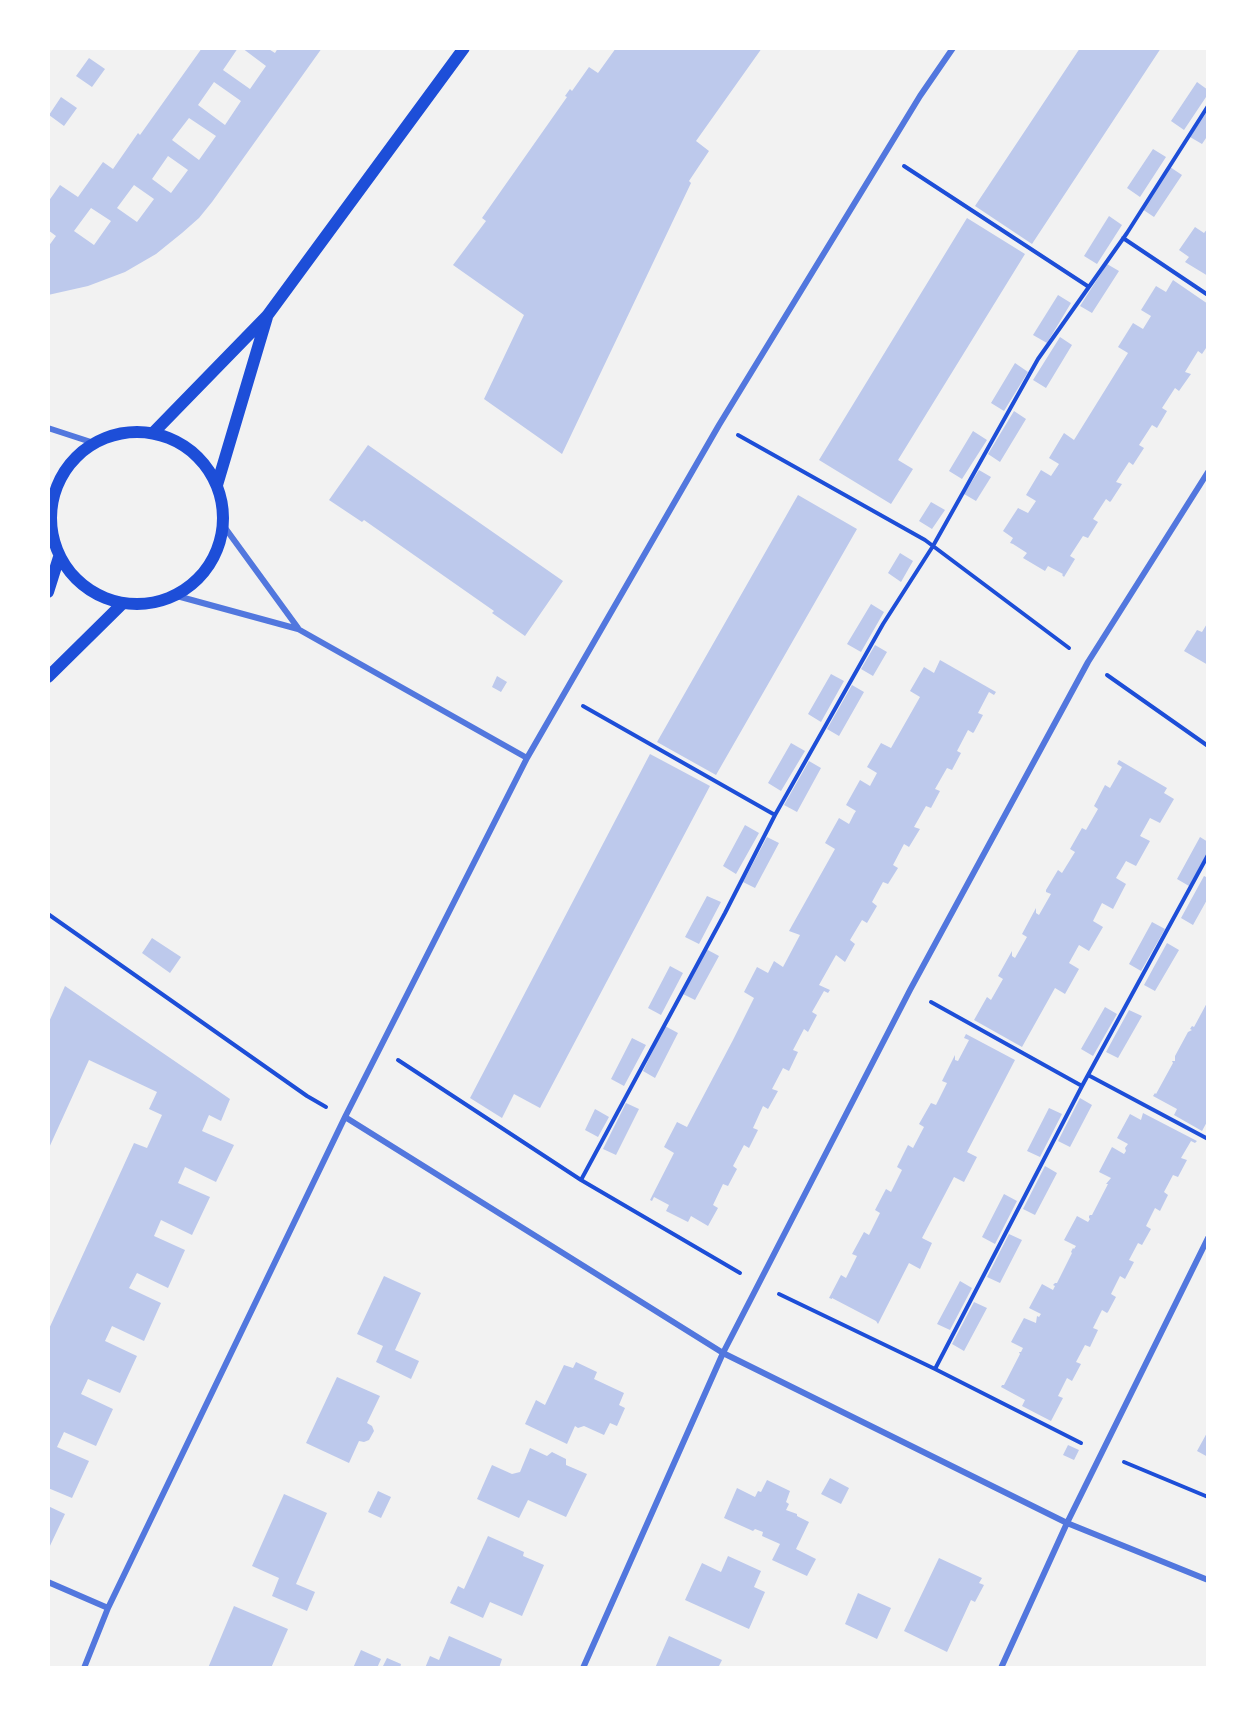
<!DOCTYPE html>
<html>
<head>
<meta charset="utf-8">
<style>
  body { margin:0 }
  #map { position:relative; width:1256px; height:1716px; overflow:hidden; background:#f2f2f2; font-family:Roboto,sans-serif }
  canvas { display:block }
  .frame { position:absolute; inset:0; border:50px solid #fff; pointer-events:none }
</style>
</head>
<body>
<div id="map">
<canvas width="1256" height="1716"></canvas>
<div class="frame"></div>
</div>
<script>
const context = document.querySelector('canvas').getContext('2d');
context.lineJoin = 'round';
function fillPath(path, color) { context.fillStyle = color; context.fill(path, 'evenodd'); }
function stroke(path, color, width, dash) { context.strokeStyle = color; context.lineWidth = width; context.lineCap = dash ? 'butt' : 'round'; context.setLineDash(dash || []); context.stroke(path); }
const building = new Path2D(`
  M202,48H238L223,70L250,89L266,66L242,48H267L275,53L278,48H322L212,202L199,218L182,233L156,254L125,272L88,286L48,295V247L56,236L48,230V202L60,185L78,197L103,162L113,169L138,133L140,135ZM214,82L241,101L225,125L198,105ZM189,118L216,136L199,160L172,140ZM168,156L188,170L171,193L152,179ZM134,185L154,199L137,222L117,208ZM91,208L111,221L94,245L74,231Z
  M616,48H762L696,141L709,151L689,181L691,183L562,454L484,399L524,315L453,265L486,221L482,218L567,97L565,96L570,89L572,91L589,67L598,73Z
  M1080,48H1161L1032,244L975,206Z
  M89,58L105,69L92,87L76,76Z
  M1197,82L1208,90V94L1184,130L1171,121Z
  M61,97L77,108L64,126L49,115Z
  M1208,110V135L1202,144L1190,137Z
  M1153,149L1166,157L1140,197L1127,188Z
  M1170,167L1182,175L1154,217L1142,209Z
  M1109,216L1122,225L1097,264L1084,256Z
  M967,218L1025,254L898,460L913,469L891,504L819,460Z
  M1195,227L1204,233L1208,228V276L1185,262L1189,257L1179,250Z
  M1107,264L1119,271L1092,313L1080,306Z
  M1173,280L1208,304V345L1202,354L1198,351L1185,372L1191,374L1179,391L1175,388L1162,408L1167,411L1157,428L1152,425L1139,445L1144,448L1133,465L1129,462L1116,482L1122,484L1111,501L1110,502L1106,499L1093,519L1098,522L1088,538L1083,536L1070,556L1075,559L1064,577L1062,575L1063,574L1048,566L1045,571L1023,558L1027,553L1013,544L1010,543L1013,538L1003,531L1018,508L1028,513L1036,501L1026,495L1041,470L1051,476L1059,464L1049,458L1064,433L1074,440L1128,353L1118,347L1133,323L1143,329L1151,316L1141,310L1156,286L1166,292Z
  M1058,295L1071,303L1047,343L1033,335Z
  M1060,337L1072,345L1046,388L1033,380Z
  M1015,363L1028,372L1004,411L991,403Z
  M1014,411L1026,419L1000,462L988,454Z
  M973,431L987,440L962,479L949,471Z
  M368,445L563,581L525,636L492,613L494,611L364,520L362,522L329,500Z
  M979,470L991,477L976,501L964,494Z
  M798,495L857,529L716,775L657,742Z
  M931,502L945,510L932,529L919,521Z
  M900,553L913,561L901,582L888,573Z
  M871,604L884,612L861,652L847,644Z
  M1208,622V665L1184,651L1197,630L1202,632Z
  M875,645L887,652L873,676L861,669Z
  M940,660L996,692L994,695L989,692L978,713L983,715L974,732L973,733L968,730L957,751L961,753L952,770L947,768L935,789L940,791L931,808L926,806L914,827L920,829L909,847L904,844L893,865L898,868L888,884L883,882L872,902L877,906L867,923L862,920L850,940L855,944L845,962L836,955L819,985L830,990L828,993L824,991L812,1012L817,1015L808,1032L804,1029L793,1050L798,1052L789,1071L783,1068L772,1089L778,1091L768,1109L763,1106L753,1128L758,1130L749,1148L744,1145L733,1166L737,1169L728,1186L723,1184L713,1205L718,1208L708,1226L691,1216L688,1222L666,1211L669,1205L654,1197L652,1201L650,1200L674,1153L664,1147L677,1122L687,1127L733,1040L754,998L744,992L757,967L768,973L774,961L783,967L800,935L789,931L835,849L825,843L839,818L849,824L854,814L856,811L846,805L860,780L870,786L877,773L867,767L881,743L891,748L920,697L910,691L924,667L934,673Z
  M831,674L844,681L821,722L808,714Z
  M497,676L507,682L501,692L492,687Z
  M852,685L864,692L839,736L827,729Z
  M791,743L805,751L781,791L768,783Z
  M650,754L710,786L540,1108L514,1094L502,1118L470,1098Z
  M1119,760L1167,788L1164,793L1174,799L1160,823L1150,818L1140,836L1150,841L1136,866L1126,861L1116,878L1126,884L1113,909L1102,903L1093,921L1103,927L1089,951L1079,945L1069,963L1079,969L1065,994L1055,988L1022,1047L974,1020L987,997L991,1000L1003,979L998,976L1012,951V956L1015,958L1027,937L1022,934L1036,908V913L1039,915L1051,894L1046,892V890L1058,870L1062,873L1075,852L1070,849L1082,828L1086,830L1098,809L1094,806L1105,785L1110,788L1122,767L1117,764Z
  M809,761L821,768L797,812L784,805Z
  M745,825L759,833L736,874L723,866Z
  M767,837L779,843L755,888L743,882Z
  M1200,837L1208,842V852L1189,886L1177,879Z
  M1204,876L1208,878V898L1193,925L1181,918Z
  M707,896L721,902L699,944L685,937Z
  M1152,922L1165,929L1141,971L1129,964Z
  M152,938L181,957L170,973L142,953Z
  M1167,943L1179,950L1155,991L1144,985Z
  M706,949L719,956L695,1000L683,994Z
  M670,966L683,973L661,1015L648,1008Z
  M65,986L230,1099L221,1121L209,1115L202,1131L234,1145L216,1182L185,1167L178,1183L210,1197L192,1235L161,1220L154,1236L185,1250L168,1288L137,1273L129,1288L161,1303L144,1341L112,1326L105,1341L137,1356L120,1393L88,1379L81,1394L113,1409L96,1446L64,1432L57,1447L89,1461L72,1498L48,1488V1331L134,1143L147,1148L162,1115L149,1109L157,1092L89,1060L48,1150V1024Z
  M1208,1001V1120L1202,1131L1174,1115L1177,1109L1153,1096L1155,1093L1156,1094L1173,1063L1172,1061H1175V1056L1188,1032L1192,1030L1190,1029L1192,1026L1194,1027Z
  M1105,1007L1117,1014L1093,1056L1081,1049Z
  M1129,1010L1142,1016L1118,1058L1106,1052Z
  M665,1026L678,1033L655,1078L643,1071Z
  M966,1034L1015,1060L967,1152L977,1157L964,1182L954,1177L922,1238L932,1243L920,1269L909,1263L878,1324L876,1321L832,1298V1299L829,1298L841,1275L846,1278L857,1256L852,1254L864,1232L869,1235L880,1213L875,1210L886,1189L891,1192L902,1170L897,1167L908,1145L913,1148L924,1127L919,1124L931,1103L936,1105L947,1083L942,1081L955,1055V1060L958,1061L969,1040L964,1038Z
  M632,1038L646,1045L624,1086L611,1079Z
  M1080,1098L1092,1105L1070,1147L1058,1141Z
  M626,1103L639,1109L616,1155L603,1149Z
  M1049,1108L1062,1114L1040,1157L1027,1151Z
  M595,1109L609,1117L598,1137L585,1130Z
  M1143,1113L1197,1141L1195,1143L1191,1141L1181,1158L1187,1160L1178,1177L1173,1175L1164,1192L1168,1195L1160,1211L1155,1208L1146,1226L1151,1229L1142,1245L1138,1243L1129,1260L1134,1262L1125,1279L1120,1276L1111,1294L1116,1297L1108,1312L1107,1313L1102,1310L1093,1328L1098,1330L1090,1347L1085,1345L1076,1362L1081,1364L1072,1381L1067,1378L1058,1396L1063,1398L1051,1421L1022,1406L1025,1400L1001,1387L1002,1385H1004L1020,1354L1019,1352H1021L1023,1348L1011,1342L1024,1318L1036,1323L1037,1316L1039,1317L1041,1314L1029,1308L1042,1284L1053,1290L1055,1286L1053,1285L1055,1283H1057L1072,1253L1071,1252L1073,1248L1074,1249L1076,1246L1064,1240L1077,1216L1088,1222L1090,1219L1089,1218V1216L1090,1215H1092L1108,1184H1106L1111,1178L1099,1172L1112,1147L1124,1154L1126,1151L1125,1148L1128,1144L1117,1138L1130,1114L1141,1120Z
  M1045,1166L1057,1173L1035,1215L1023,1209Z
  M1004,1194L1017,1201L995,1244L982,1237Z
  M1009,1234L1022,1240L1000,1283L987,1277Z
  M384,1276L421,1293L395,1350L419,1361L411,1379L376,1362L383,1346L357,1334Z
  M960,1281L972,1288L950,1330L937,1324Z
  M974,1302L987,1308L964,1351L952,1344Z
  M576,1362L597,1372L594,1379L624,1393L619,1405L625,1408L617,1426L610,1423L604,1435L584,1426L578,1428L575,1426L567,1444L525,1424L536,1400L545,1405L564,1365L573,1368Z
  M337,1377L380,1396L367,1423L372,1426L374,1431L369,1440L364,1442L359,1441L349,1463L306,1443Z
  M1208,1431V1457L1197,1451Z
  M1068,1445L1079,1450L1074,1460L1063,1455Z
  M530,1448L547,1456L552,1452L566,1459V1465L587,1474L566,1517L528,1500L519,1518L477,1499L492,1465L512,1474L520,1472Z
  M830,1478L849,1488L841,1504L821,1494Z
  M767,1480L790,1491L786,1502L789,1504L786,1510L797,1514V1516L809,1522L796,1549L816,1559L807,1576L772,1560L780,1544L762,1536L763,1532L755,1529L753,1531L724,1518L737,1488L755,1497L758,1491L761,1492Z
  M378,1491L391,1497L381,1518L368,1512Z
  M284,1494L327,1513L296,1584L315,1592L307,1611L272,1596L279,1578L252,1566Z
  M48,1506L65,1514L48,1550Z
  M488,1536L524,1552L523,1556L544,1565L522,1616L490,1602L483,1618L450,1603L458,1586L464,1589Z
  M728,1556L761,1571L754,1587L765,1592L749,1629L685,1600L702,1563L721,1572Z
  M939,1558L982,1578L979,1583L984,1585L975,1602L971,1600L947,1652L904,1631Z
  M858,1593L891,1608L877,1639L845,1624Z
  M234,1606L288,1629L271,1668H208Z
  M449,1636L502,1659L499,1668H425L430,1656L439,1660Z
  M669,1636L722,1660L718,1668H655Z
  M361,1650L381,1659L377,1668H353Z
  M387,1658L401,1664L400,1668H382Z`);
const path = new Path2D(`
  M904,166L1089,287
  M1123,238L1208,295
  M738,435L925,540L1069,648
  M1107,675L1208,746
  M583,706L775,815
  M48,914L307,1096L326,1107
  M931,1002L1082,1086
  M398,1060L581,1180L740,1273
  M1088,1075L1208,1139
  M581,1180L725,913L775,815L883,624L933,546L1038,359L1127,233L1208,106
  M779,1294L935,1369L1081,1443
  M935,1369L1082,1086L1208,855
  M1124,1462L1208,1497`);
const minor = new Path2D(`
  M48,428L94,443
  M48,499L51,503
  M223,525L298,628
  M177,596L298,629L527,758
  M345,1117L723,1353L1067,1523L1208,1580
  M48,1582L108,1608
  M84,1668L108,1608L345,1117L527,758L719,425L920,96L953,48
  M583,1668L723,1353L910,990L1088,662L1208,472
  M1001,1668L1067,1523L1208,1238`);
const secondary = new Path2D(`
  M51 518a86 86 0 1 1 172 0a86 86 0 1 1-172 0Z
  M153,433L267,316L464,48
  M217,485L267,317
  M48,592L59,557
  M48,677L122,604`);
fillPath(building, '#bdc9ec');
stroke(path, '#1d4ed8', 4);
stroke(minor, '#5277de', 6);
stroke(secondary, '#1d4ed8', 12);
</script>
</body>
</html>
